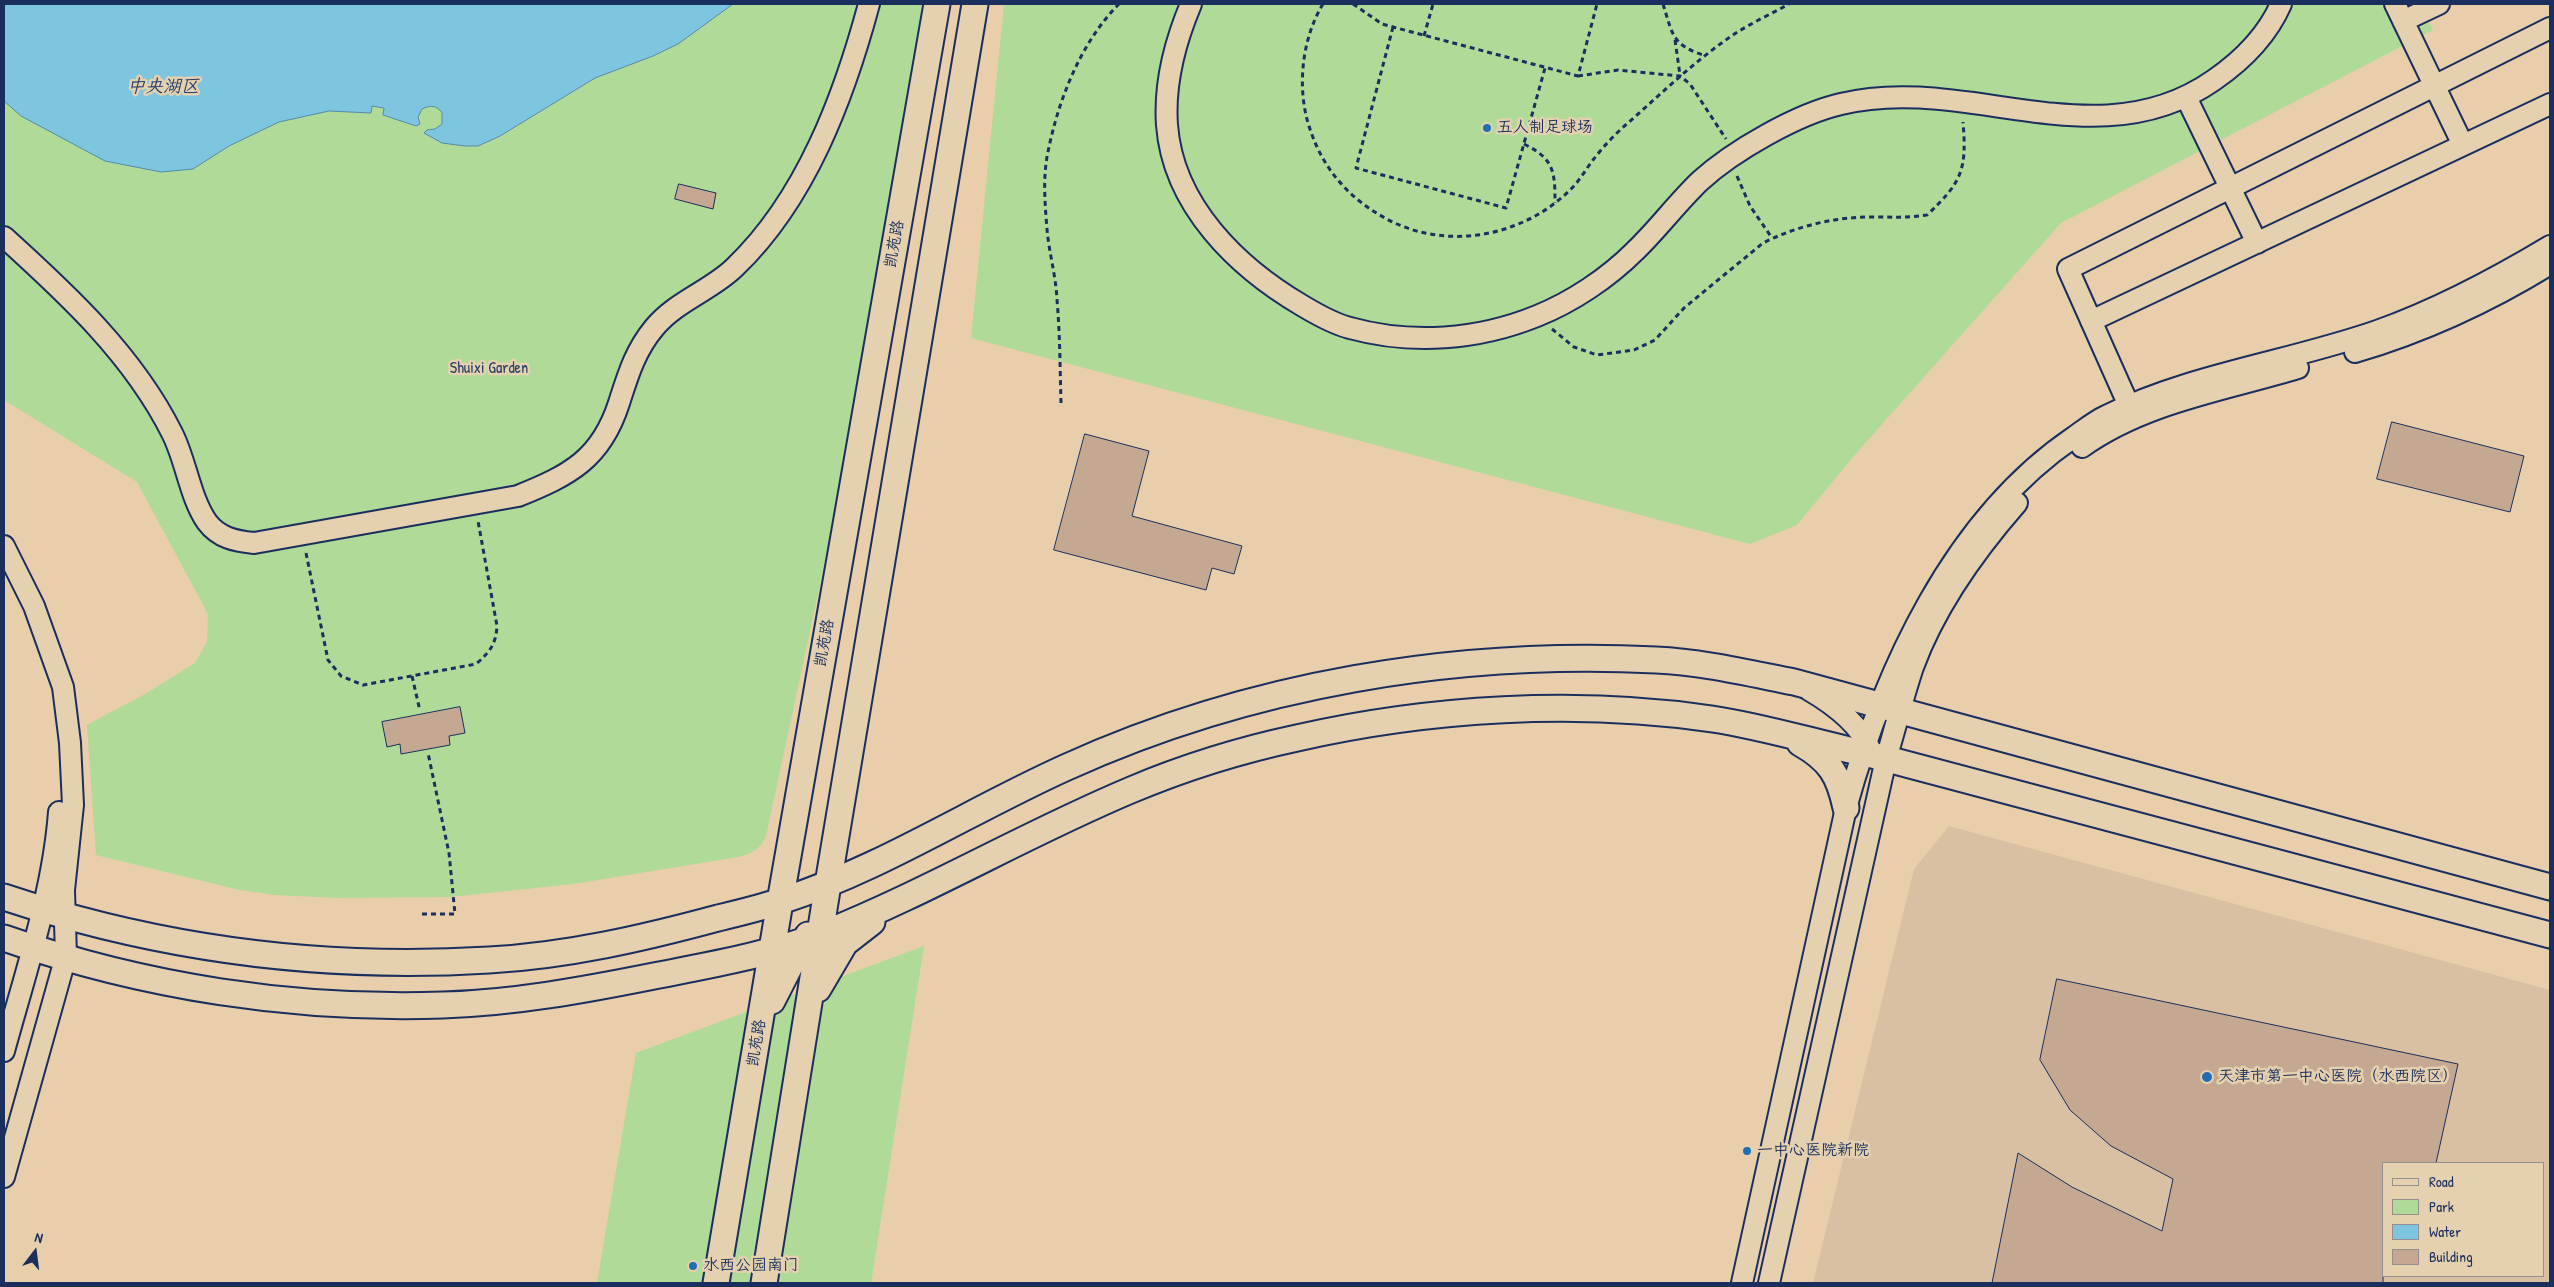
<!DOCTYPE html>
<html>
<head>
<meta charset="utf-8">
<style>
  body { margin:0 }
  #map { position:relative; width:2554px; height:1287px; overflow:hidden; background:#e8ceab; font-family:"Patrick Hand",sans-serif }
  canvas { display:block }
  .frame { position:absolute; inset:0; border:5px solid #1b2f5e; pointer-events:none }
  .legend { position:absolute; left:2382px; top:1162px; width:162px; height:115px; box-sizing:border-box; background:#e5d1b0; border:1px solid #94908f; margin:0; padding:6px 9px; list-style:none; font-size:15px; color:#1b2f5e }
  .legend li { display:flex; align-items:center; gap:10px; height:25px }
  .legend b { width:25px; border:1px solid #94908f }
  .north { position:absolute; left:10px; top:1227px; width:50px; height:50px; -webkit-text-stroke:4px #e5d1b0; paint-order:stroke; rotate:15deg; font-size:14px; font-weight:700; line-height:20px; text-align:center; color:#1b2f5e }
  .north::after { content:''; display:block; margin:auto; width:18px; height:22px; background:#1b2f5e; clip-path:polygon(50% 0,100% 100%,50% 72%,0 100%) }
</style>
</head>
<body>
<div id="map">
<canvas width="2554" height="1287"></canvas>
<div class="frame"></div>
<ul class="legend">
<li><b style="height:6px;background:#e5d1b0"></b>Road</li>
<li><b style="height:14px;background:#afda98"></b>Park</li>
<li><b style="height:14px;background:#7ec6df"></b>Water</li>
<li><b style="height:14px;background:#c5a891"></b>Building</li>
</ul>
<div class="north">N</div>
</div>
<script>
const context = document.querySelector('canvas').getContext('2d');
context.lineJoin = 'round';
function fillPath(path, color) { context.fillStyle = color; context.fill(path, 'evenodd'); }
function stroke(path, color, width, dash) { context.strokeStyle = color; context.lineWidth = width; context.lineCap = dash ? 'butt' : 'round'; context.setLineDash(dash || []); context.stroke(path); }
function label(font, color, halo, rows, align = 'center') {
  context.font = font + ' "Patrick Hand","LXGW WenKai TC",sans-serif'; context.lineWidth = 5; context.setLineDash([]); context.textBaseline = 'middle'; context.strokeStyle = halo; context.fillStyle = color; for (const [text, x, y, turn = 0] of rows) {
    context.save(); context.translate(x, y); context.rotate((+turn || 0) * Math.PI / 180); context.textAlign = isNaN(turn) ? turn : align; if (halo) context.strokeText(text, 0, 0); context.fillText(text, 0, 0); context.restore();
  }
}
const built = new Path2D(`
  M1949,826L2550,990V1283H1813L1914,869ZM2383,1163H2543V1276H2383Z`);
const green = new Path2D(`
  M4,4H923L826,557L766,836C760,849 752,854 738,857L573,884L450,897L338,898L275,895L240,890L96,855L87,725L147,693L195,663L207,642L208,614L137,482L4,400Z
  M1004,4H2420L2433,30L2061,223L1852,458L1797,525L1750,544L971,338Z
  M924,946L871,1283H597L636,1053Z`);
const water = new Path2D(`
  M4,4H733L678,44L653,56L595,78L500,136L478,146H465L442,143L424,133L427,130L435,129L442,124V113C437,105 430,105 422,109L418,117L420,124L416,126L383,115L384,108L372,106L371,113L329,111L279,122L229,146L193,169L161,172L105,161L21,116L4,101Z`);
const building = new Path2D(`
  M679,184L716,193L713,209L675,199Z
  M2392,422L2524,456L2510,512L2377,479Z
  M1085,434L1149,451L1132,516L1242,546L1234,574L1212,568L1206,590L1054,550Z
  M460,707L465,733L449,736L450,745L401,754L400,744L387,747L382,722Z
  M2057,979L2458,1064L2436,1163H2383V1283H1992L2018,1153L2072,1187L2162,1231L2173,1179L2111,1146L2070,1110L2040,1060Z`);
const path = new Path2D(`
  M1323,4C1301,40 1296,92 1311,132C1324,170 1350,199 1385,218C1446,252 1524,237 1572,188C1580,180 1586,169 1593,160C1603,147 1616,133 1629,122C1663,92 1696,60 1733,35C1751,23 1771,14 1789,4
  M1353,4L1382,24L1393,27L1578,76L1597,4
  M1663,4C1673,36 1672,45 1706,56
  M1393,27L1356,168L1506,208L1545,68
  M1424,36L1433,4
  M1675,40L1680,75
  M1578,76L1618,70L1680,76L1690,84L1726,139
  M1524,144C1554,159 1555,171 1555,203
  M1737,176L1750,206L1772,238
  M1552,329L1574,347L1597,355L1634,350L1655,340L1684,308L1763,243C1797,226 1834,217 1872,217C1891,217 1908,218 1927,215C1962,182 1967,170 1963,122
  M1061,403C1060,369 1060,334 1057,300C1056,276 1049,253 1047,229C1045,205 1043,180 1047,157C1057,103 1080,43 1119,4
  M306,553L328,660L341,676L363,685L476,664C490,652 496,644 497,626L478,521
  M412,676L420,711
  M422,914H455L449,853L428,753`);
const minor = new Path2D(`
  M1191,4C1175,42 1164,83 1167,125C1173,206 1238,268 1303,306C1318,315 1334,324 1350,328C1412,345 1478,340 1537,316C1572,302 1608,278 1635,251C1658,229 1677,203 1700,181C1733,151 1797,114 1841,104C1966,73 2097,162 2214,80C2243,60 2267,36 2281,4
  M2395,4L2463,145
  M2403,21L2439,4
  M2186,97L2257,243
  M4,237C68,295 133,355 172,433C186,460 190,498 207,522C219,538 235,541 254,543L518,496C570,475 601,459 619,403C628,375 635,351 654,328C676,301 712,290 735,267C806,199 844,97 869,4
  M2091,321L2550,104
  M2355,352C2423,332 2490,301 2550,264
  M2134,417L2068,269L2550,28
  M2082,447C2145,402 2226,390 2298,368
  M4,546L34,606L63,687L70,743L73,805L64,890L66,956L4,1177
  M1809,690C1833,704 1859,723 1870,749
  M4,1051C25,974 53,892 59,812
  M1742,1283L1846,808C1884,671 1953,519 2074,437C2084,430 2095,421 2106,416C2191,374 2288,362 2377,331C2439,309 2495,279 2550,246
  M1769,1283L1886,759C1895,729 1903,697 1913,667C1935,607 1975,551 2017,503`);
const major = new Path2D(`
  M1800,743C1830,760 1839,775 1846,808
  M4,897C160,949 325,970 489,960C566,956 644,938 718,918C739,913 760,908 781,901C881,869 971,810 1067,767C1250,684 1456,650 1656,660C1702,662 1748,673 1794,682L2550,887
  M4,938C144,987 294,1010 443,1005C513,1003 584,990 654,976C710,965 769,955 823,934C928,892 1026,834 1131,790C1183,768 1241,750 1297,738C1429,708 1577,699 1712,719C1766,727 1819,744 1872,755L2550,935
  M818,989L845,943L872,922
  M772,1001L795,956L808,935
  M716,1283L780,902L937,4
  M764,1283L828,884L975,4`);
const markers = [
  [1487,128,5,"#1f6fb2"],
  [2207,1077,6,"#1f6fb2"],
  [1747,1151,5,"#1f6fb2"],
  [693,1266,5,"#1f6fb2"]
];
const poiNames = [
  ["五人制足球场",1497,128],
  ["天津市第一中心医院（水西院区）",2218,1077],
  ["一中心医院新院",1757,1151],
  ["水西公园南门",703,1266]
];
const streetNames = [
  ["凯苑路",895,244,-80],
  ["凯苑路",825,643,-80],
  ["凯苑路",757,1043,-81]
];
const parkNames = [
  ["Shuixi Garden",489,369]
];
const waterNames = [
  ["中央湖区",163,87]
];
fillPath(built, '#dac0a2');
fillPath(green, '#afda98');
fillPath(water, '#7ec6df');
stroke(water, '#568aab', 1);
fillPath(building, '#c5a891');
stroke(building, '#1b2f5e', 1);
stroke(minor, '#1b2f5e', 24);
stroke(major, '#1b2f5e', 29);
stroke(path, '#1b2f5e', 3, [5, 4]);
stroke(minor, '#e5d1b0', 20);
stroke(major, '#e5d1b0', 25);
for (const [x, y, r, color] of markers) { const dot = new Path2D(); dot.arc(x, y, r, 0, 2 * Math.PI); context.fillStyle = color; context.fill(dot); stroke(dot, '#e5d1b0', 2); }
label('16px', '#1b2f5e', '#e5d1b0', poiNames, 'left');
label('16px', '#1b2f5e', '#e5d1b0', streetNames);
label('16px', '#2a4064', '#e5d1b0', parkNames);
label('italic 18px', '#253e6b', '#e5d1b0', waterNames);
</script>
</body>
</html>
